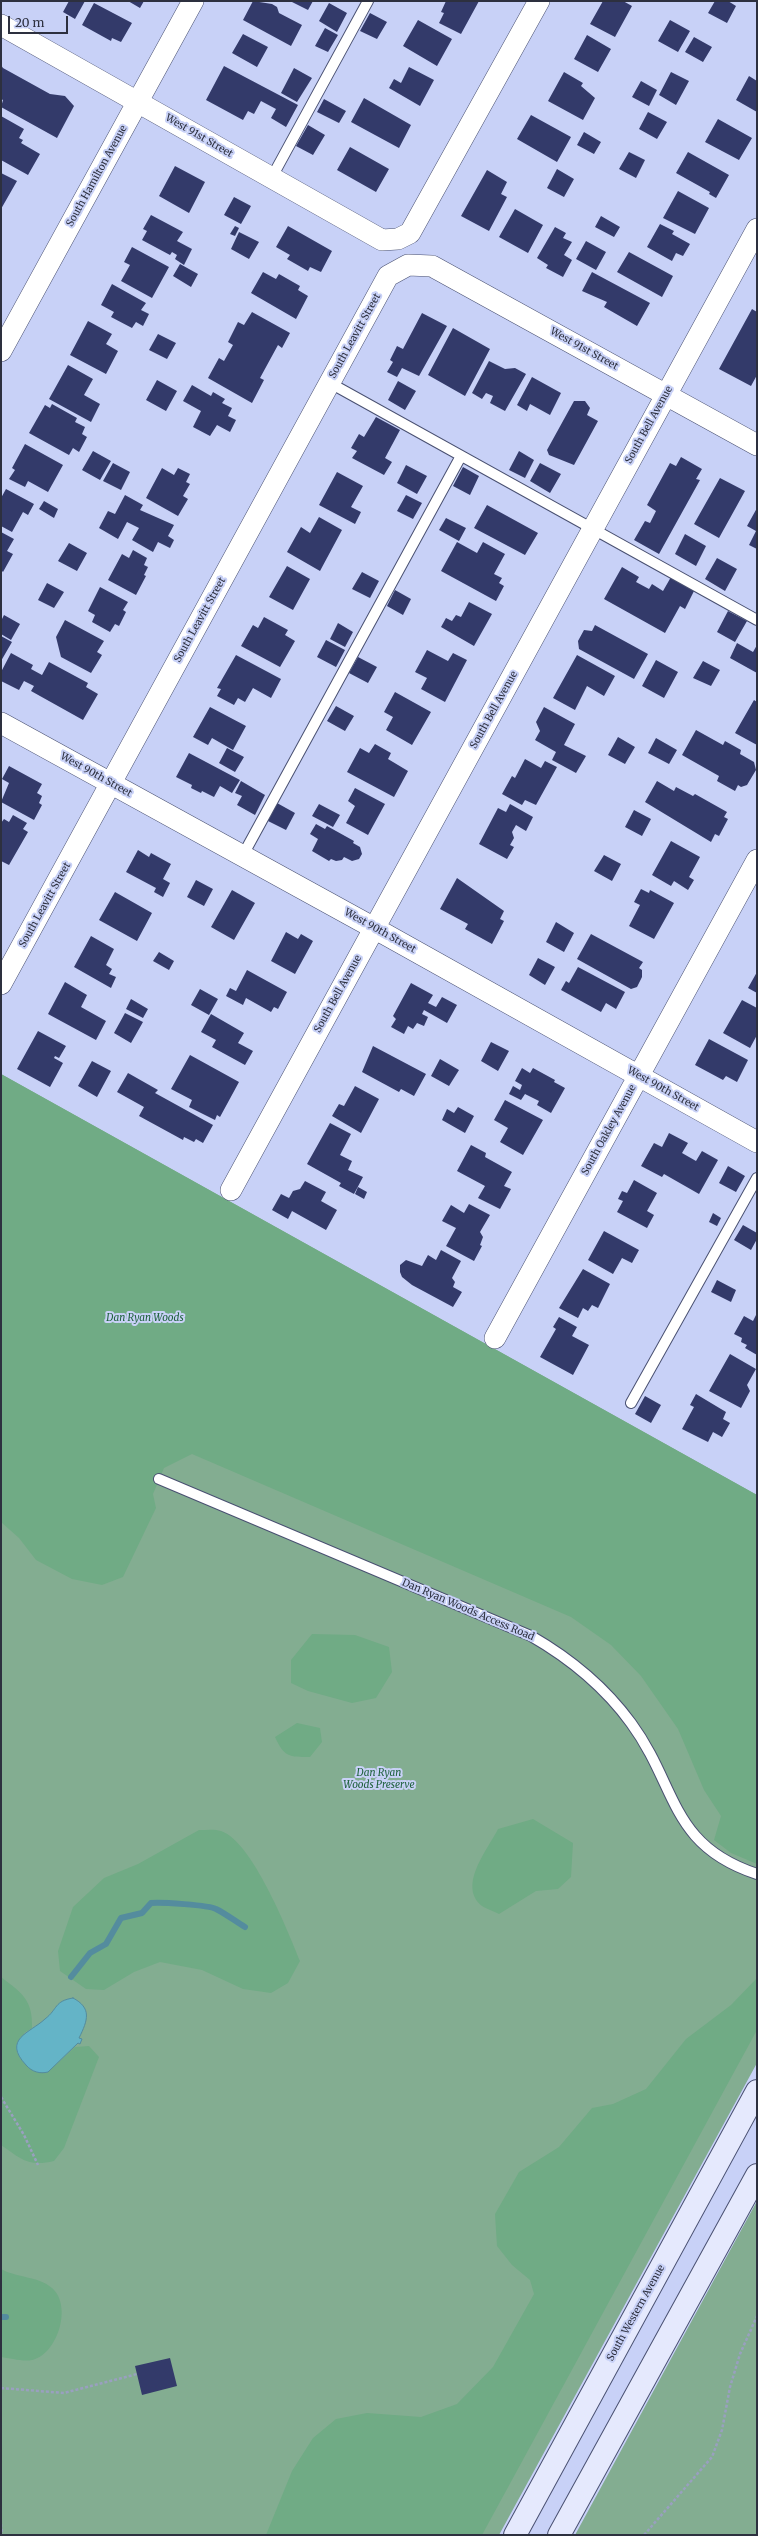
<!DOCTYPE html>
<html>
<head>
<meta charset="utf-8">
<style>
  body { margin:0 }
  #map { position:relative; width:758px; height:2536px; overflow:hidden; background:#c8d1f7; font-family:Merriweather,serif }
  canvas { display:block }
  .frame { position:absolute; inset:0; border:2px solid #2d303f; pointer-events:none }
  .scale { position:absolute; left:8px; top:16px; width:60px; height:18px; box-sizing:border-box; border:2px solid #2d303f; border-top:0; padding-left:5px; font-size:12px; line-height:14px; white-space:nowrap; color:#2d303f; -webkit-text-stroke:3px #c8d1f7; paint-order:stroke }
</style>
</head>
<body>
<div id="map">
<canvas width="758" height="2536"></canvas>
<div class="frame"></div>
<div class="scale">20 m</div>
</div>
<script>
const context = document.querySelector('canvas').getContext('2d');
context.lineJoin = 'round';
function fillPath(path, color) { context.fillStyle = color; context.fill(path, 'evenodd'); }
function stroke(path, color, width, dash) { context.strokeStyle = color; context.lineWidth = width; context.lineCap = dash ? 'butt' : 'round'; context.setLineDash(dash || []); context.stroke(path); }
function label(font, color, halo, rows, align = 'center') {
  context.font = font + ' Merriweather,serif'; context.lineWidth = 4; context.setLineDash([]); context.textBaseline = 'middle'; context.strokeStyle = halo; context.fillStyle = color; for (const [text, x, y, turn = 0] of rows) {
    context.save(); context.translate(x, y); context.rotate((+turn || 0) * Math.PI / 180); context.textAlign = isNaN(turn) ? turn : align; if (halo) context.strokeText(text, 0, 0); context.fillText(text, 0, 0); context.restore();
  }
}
const green = new Path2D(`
  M1,1074L757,1495V2063L499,2535H1Z
  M757,2201V2535H575Z`);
const forest = new Path2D(`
  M1,1074L757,1495V1864L731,1853L714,1840L721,1816L704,1790L678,1729L641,1676L611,1645L571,1617L192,1454L164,1468L153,1494L156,1508L123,1577L102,1585L72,1579L36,1560L19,1538L1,1522Z
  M312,1634L355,1635L389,1647L392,1672L376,1698L352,1703L308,1691L291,1683V1660Z
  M297,1723L320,1728L322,1742L310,1757C289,1757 284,1757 275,1737Z
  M533,1819L573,1843L571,1877L558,1889L536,1891L499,1914C494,1911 486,1909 482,1906C457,1886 488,1849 498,1829Z
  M199,1830C206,1830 215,1829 221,1831C252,1841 288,1931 300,1961L288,1983L271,1993L243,1989L202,1970L160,1962L134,1972L104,1990L86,1989L60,1971L58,1951L73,1907L104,1878L138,1864Z
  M1,1977C22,1993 33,2000 32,2028L24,2033L48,2072L75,2047L89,2046L99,2057L64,2148L54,2161C28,2167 21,2159 1,2145Z
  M757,1978V2030L482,2535H266L292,2471L313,2438L336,2419L367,2413L421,2417L457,2404L493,2367L534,2294L530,2280L512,2265L497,2246L495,2214L519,2172L559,2147L592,2108L613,2104L646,2089L686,2039L731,2005Z
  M1,2269C17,2278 38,2276 52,2288C73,2306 57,2355 32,2360C23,2362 10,2358 1,2357Z`);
const water = new Path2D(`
  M73,1998C92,2008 88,2020 79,2038L82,2039L80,2044L78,2043L48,2072C40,2074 32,2072 26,2065C2,2039 30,2033 45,2019C58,2009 54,2001 73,1998Z`);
const stream = new Path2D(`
  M71,1977L90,1953L106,1944L121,1918L142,1913L151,1903C160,1902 209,1905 216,1909C226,1914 235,1921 245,1927
  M1,2317H6`);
const building = new Path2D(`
  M69,1H85L75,19L63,12Z
  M128,1H144L140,8Z
  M253,1L272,4L277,7L279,13L302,25L291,46L243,20Z
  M290,1H313L308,10Z
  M446,1H479L461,34L439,23L444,13L441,12Z
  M603,1H623L632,6L615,37L590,24Z
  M715,1H728L736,6L727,23L708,13Z
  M94,3L132,23L121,42L112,38L111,41L82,25Z
  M329,3L347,13L337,32L319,21Z
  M370,13L387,22L377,39L360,31Z
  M418,20L452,39L437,66L403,46Z
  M670,20L690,31L678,52L658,41Z
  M325,28L338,35L328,52L315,46Z
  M243,34L268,47L257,67L232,53Z
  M587,35L611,49L598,72L574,59Z
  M694,37L712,47L703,62L685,52Z
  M1,65L3,68L50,94L65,96L74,106L57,138L1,107L3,100L1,99Z
  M224,66L298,105L286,127L271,118L276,109L261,101L254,114L248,111L243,120L206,100Z
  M409,67L434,80L420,106L389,88L394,79L401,83Z
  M294,68L312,78L297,102L281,93Z
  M564,72L583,83L581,86L595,98L583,120L548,101Z
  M671,72L689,81L676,105L659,95Z
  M749,76L757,81V112L736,100Z
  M641,81L657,90L649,106L632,97Z
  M364,98L411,125L399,148L351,122Z
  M324,99L346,111L339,123L317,112Z
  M648,112L667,122L657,139L639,129Z
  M531,115L571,137L557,162L517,139Z
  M1,116L24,129L19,138L23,140L21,143L40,154L28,175L1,160Z
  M718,119L752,138L739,160L705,142Z
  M308,125L325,135L313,155L296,146Z
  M584,132L601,142L594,154L577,145Z
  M350,147L389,169L376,192L337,170Z
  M629,152L645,160L636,178L619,169Z
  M688,152L729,175L716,198L709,194L710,192L676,173Z
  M175,166L205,182L189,213L159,196Z
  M557,169L574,179L564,197L547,188Z
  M487,170L507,182L501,194L507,197L489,231L461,216Z
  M1,173L17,181L1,209Z
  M678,191L709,208L695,234L663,218Z
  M234,197L251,206L241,224L224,215Z
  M515,209L543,225L528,253L499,237Z
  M151,215L183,232L177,241L192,249L184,265L175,259L177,255L172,252L170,255L142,240L147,231L143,229Z
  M601,216L620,227L614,237L595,227Z
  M660,224L674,231L672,234L690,244L683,256L676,253L672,261L647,247Z
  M235,226L239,228L235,236L230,234Z
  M288,226L332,251L321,272L310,267L308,271L287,259L290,255L276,247Z
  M555,227L566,233L563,238L572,242L564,255L572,260L563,277L546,268L548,265L537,258Z
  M239,232L259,242L249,259L231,249Z
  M586,241L606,252L596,270L576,259Z
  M132,247L169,267L152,298L121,281L130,265L124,262Z
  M629,252L673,276L662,297L617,272Z
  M180,264L198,274L191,287L173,276Z
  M263,272L276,279L279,274L300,286L298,290L308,296L296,319L251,293Z
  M592,272L650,303L637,326L604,307L607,302L582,291Z
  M112,284L146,303L141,310L149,314L143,326L136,322L132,328L111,317L114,312L101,305Z
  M752,309L757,312V375L751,386L719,369Z
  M252,312L290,333L282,348L278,345L260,378L264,380L252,403L208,378L219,358L224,361L233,345L228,342L238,322L244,325Z
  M422,313L447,326L419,376L402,368L397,377L387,372L393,362L390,360L397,346L403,349Z
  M88,321L112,334L106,344L118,351L106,374L70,355Z
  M453,328L490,349L465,396L428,375Z
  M158,334L176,343L167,359L149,350Z
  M489,361L505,369L515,368L526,374L505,411L490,403L493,396L486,393L482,399L472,393Z
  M68,365L93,379L84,395L100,404L91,422L49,399Z
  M532,377L561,393L550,415L530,404L527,411L517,405Z
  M157,380L177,391L166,411L146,400Z
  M398,381L416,391L405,410L388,400Z
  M192,385L211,396L213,392L225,399L222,403L232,408L228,416L236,420L230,432L217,425L210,436L193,427L201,411L183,401Z
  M574,401H585L590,408L587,415L598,421L574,465L549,455L547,450Z
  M52,404L77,418L75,422L85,427L82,434L87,437L79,452L73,448L69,455L29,433L45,405L50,408Z
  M376,417L400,430L385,458L392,462L384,475L352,458L357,451L351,448L359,434L364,437Z
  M25,444L63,465L48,492L28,481L25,487L9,479L15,470L12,468Z
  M93,451L111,461L100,480L82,470Z
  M519,451L534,460L525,478L509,470Z
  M681,457L702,469L696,479L700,480L659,554L634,540L645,521L650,523L656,511L647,505L670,463L676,466Z
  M113,463L130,472L121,490L103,481Z
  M540,463L561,474L550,493L530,481Z
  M406,465L427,476L417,494L397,483Z
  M463,467L479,476L470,495L453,486Z
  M162,468L174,475L178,468L190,474L186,482L190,484L183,496L188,499L178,516L146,498Z
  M337,472L363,486L351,507L361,512L355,524L319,505Z
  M720,478L745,491L719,538L694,524Z
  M6,489L34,504L28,515L23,512L12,532L1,526V498Z
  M125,495L143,505L140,510L174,525L168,536L174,540L170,548L158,542L153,552L132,540L139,528L127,522L118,539L99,528L108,511L115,514Z
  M406,495L422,503L413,519L397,511Z
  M44,501L58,509L54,518L39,509Z
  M487,505L538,533L525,555L474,528Z
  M757,508V549L749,545L756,531L747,526Z
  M319,517L342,530L320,571L287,552L301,527L310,533Z
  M446,518L466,528L459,541L439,530Z
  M1,532L14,539L7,551L13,554L3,572L1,570Z
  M685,534L706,546L696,566L675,554Z
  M457,542L477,553L483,542L505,554L494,574L502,578L499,583L504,586L496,601L441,571Z
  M69,543L87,553L77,571L58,561Z
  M133,550L147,558L144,565L148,567L144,575L146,576L136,595L108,580L122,554L129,558Z
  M717,558L737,569L725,591L705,579Z
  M287,566L310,579L293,610L269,597Z
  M622,567L639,577L636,582L649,589L652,584L663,591L671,577L695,589L685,609L680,606L665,633L604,599Z
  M362,572L379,581L370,598L352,589Z
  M47,583L64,592L54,608L38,600Z
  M100,587L128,602L123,610L126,612L119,626L115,624L110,632L92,622L95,615L88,611Z
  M395,590L411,599L403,615L387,606Z
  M469,602L492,614L474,646L441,627L446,618L452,621L456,615L461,617Z
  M728,611L747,621L735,642L717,632Z
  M4,615L20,624L11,640L1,634V621Z
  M264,617L288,630L285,635L295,641L280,667L241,646L253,625L258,628Z
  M65,620L104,641L97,652L102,655L91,673L61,657L56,637Z
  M338,623L353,632L345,647L330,639Z
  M595,625L648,654L634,679L579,649L578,641L584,630L592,631Z
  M1,636L12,642L1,661Z
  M326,640L345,650L336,667L317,657Z
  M737,643L753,652L757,645V673L730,658Z
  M427,650L448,661L453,653L467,660L445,702L421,689L427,678L415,672Z
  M11,653L33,665L31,669L42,675L49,662L88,683L86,687L98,694L83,720L31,691L34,686L24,681L19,690L1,681V672Z
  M236,655L281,679L271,698L253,688L245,702L238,698L234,705L217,696L221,689L217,688Z
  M577,655L615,676L604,696L587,686L575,710L553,698Z
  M358,657L377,667L368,683L349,673Z
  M656,660L678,672L664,698L642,686Z
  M703,661L720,670L711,686L693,678Z
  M395,692L431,712L412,745L386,730L393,717L384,712Z
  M754,700L757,702V745L735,733Z
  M336,706L354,716L345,731L327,721Z
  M210,707L246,726L233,750L212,738L208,745L193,737Z
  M544,707L575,724L564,745L586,756L576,773L552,760L556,752L535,740L540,731L536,722Z
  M696,730L723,745L725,741L741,750L740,754L754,762L756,770L747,785L741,787L738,785L735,791L717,781L719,776L682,755Z
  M618,737L635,747L625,764L608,755Z
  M656,738L677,750L669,764L648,753Z
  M375,744L391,753L388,759L408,771L394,797L347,772L360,748L369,753Z
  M227,748L244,757L235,772L219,763Z
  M189,753L240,780L232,793L220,786L214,797L202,791L201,793L191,788L192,785L176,777Z
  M525,759L541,768L545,761L557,767L536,805L525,800L522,805L502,794L512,776L515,778Z
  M9,766L42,784L37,793L42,796L39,803L42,805L34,820L1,802L9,783L2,779Z
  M241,781L265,795L255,815L237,805L242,796L235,793Z
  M657,781L674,791L676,787L693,796L695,794L727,812L724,817L728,819L719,836L715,834L711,842L645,802Z
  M355,788L385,804L368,835L346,823L355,806L348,801Z
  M277,803L295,813L286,830L268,821Z
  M319,804L340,815L333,827L312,816Z
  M510,804L533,817L526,831L516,825L512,832L514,838L510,845L514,847L507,859L479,844L498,808L506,812Z
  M634,810L651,819L642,836L625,827Z
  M13,815L27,823L23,829L28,832L9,865L1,861V823L4,819L9,822Z
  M316,824L325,829L327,826L354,841L353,843L360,847L362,854L359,859L352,861L344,857L342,860L336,861L331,859L329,861L312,851L318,839L310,834Z
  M671,841L700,857L689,877L694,880L688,890L674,881L671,886L652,875Z
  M138,850L149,857L151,853L171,864L163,879L170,883L163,897L154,892L156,888L126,872Z
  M604,855L621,864L612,881L594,871Z
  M457,878L504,911L500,919L504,921L492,944L465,929L468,924L440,909Z
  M196,880L213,889L204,906L187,897Z
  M641,889L649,893L650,890L674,903L654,939L629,926L640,905L634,902Z
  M232,890L255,903L234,940L211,927Z
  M115,892L152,913L137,941L99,920Z
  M556,922L574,933L564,952L546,942Z
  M286,932L298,939L301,934L313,941L295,974L271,961Z
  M591,934L643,962L639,968L642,970V977L637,987L631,989L577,959Z
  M91,936L114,949L106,965L112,969L109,974L116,977L111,988L74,967Z
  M159,952L174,961L169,970L153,961Z
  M538,958L555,967L545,985L529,975Z
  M578,967L625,992L616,1009L606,1003L601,1012L561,990L566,981L569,983Z
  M247,970L287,992L278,1009L274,1007L271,1012L246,998L243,1005L226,996L230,988L236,991Z
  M757,972V993L748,988Z
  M65,982L87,995L81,1007L106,1021L96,1040L48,1014Z
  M411,983L433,995L428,1003L436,1007L442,997L457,1005L447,1023L424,1010L422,1014L428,1017L424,1026L417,1023L413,1029L408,1026L404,1034L391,1027L396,1019L393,1016Z
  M200,989L218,999L209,1015L191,1005Z
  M131,999L148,1009L143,1018L126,1009Z
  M742,1000L757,1008V1035L750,1048L723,1033Z
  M125,1013L143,1022L131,1043L114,1033Z
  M211,1014L244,1033L238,1043L253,1051L245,1065L212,1047L216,1040L201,1032Z
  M38,1031L66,1046L59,1058L55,1056L54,1058L63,1063L50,1087L17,1069Z
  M709,1039L748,1060L737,1082L726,1076L723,1080L695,1065Z
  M491,1042L509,1051L498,1071L481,1061Z
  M373,1046L426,1074L414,1096L401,1089L399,1092L362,1072Z
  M190,1055L239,1082L220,1117L217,1115L215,1120L189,1107L192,1100L171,1089Z
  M440,1059L459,1070L449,1086L431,1076Z
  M92,1061L111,1071L97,1097L78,1086Z
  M522,1068L530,1073L533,1068L555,1080L554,1082L565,1088L551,1113L537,1105L539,1101L525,1094L521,1100L509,1094L513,1086L520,1090L522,1085L515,1081Z
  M128,1073L158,1090L155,1093L213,1125L203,1143L196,1139L194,1142L184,1137L183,1140L139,1116L144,1107L117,1092Z
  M355,1086L379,1099L361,1133L332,1116L339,1104L344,1106Z
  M505,1100L543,1120L523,1155L500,1142L508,1128L494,1120Z
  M458,1107L474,1116L465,1133L442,1120L447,1109L454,1113Z
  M330,1123L351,1134L340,1155L352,1161L348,1170L363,1177L354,1194L339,1186L341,1183L307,1164Z
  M669,1133L688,1143L682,1153L696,1161L702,1151L718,1160L699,1194L664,1174L662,1177L641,1166L654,1143L662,1147Z
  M471,1145L486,1153L485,1157L512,1172L504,1186L511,1189L500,1209L478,1198L485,1186L457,1171Z
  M728,1166L745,1176L736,1192L719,1183Z
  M634,1180L657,1193L647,1211L654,1215L647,1228L617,1212L623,1201L618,1199L622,1191L627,1193Z
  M305,1181L326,1192L321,1201L337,1210L326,1230L292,1211L288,1219L272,1210L281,1194L289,1198L293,1191L300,1189Z
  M358,1187L367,1192L364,1199L355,1194Z
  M469,1204L490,1215L480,1232L483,1237L480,1245L482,1246L474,1261L446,1246L456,1228L442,1221L451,1205L464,1213Z
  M713,1213L721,1218L717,1226L709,1222Z
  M743,1225L757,1233V1239L751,1250L734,1240Z
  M604,1231L639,1250L632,1263L622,1258L613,1274L588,1260Z
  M441,1250L461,1261L452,1278L455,1282L453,1287L462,1292L453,1307L412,1285L402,1277L400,1272V1265L406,1260L422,1266L428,1255L436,1260Z
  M583,1269L610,1284L598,1308L592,1305L588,1311L583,1308L578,1318L559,1308Z
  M717,1280L736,1290L731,1302L711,1292Z
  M757,1313V1355L745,1348L747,1345L741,1342L742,1338L734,1334L744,1316L753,1321Z
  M559,1317L577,1327L572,1336L589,1345L573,1375L540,1357L556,1329L553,1327Z
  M730,1354L756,1369L747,1385L750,1391L741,1408L709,1391Z
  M696,1394L726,1412L723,1419L730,1423L722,1437L713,1432L708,1442L682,1429L694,1407L690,1405Z
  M645,1396L661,1405L651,1423L635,1414Z
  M170,2358L177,2386L142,2395L135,2366Z`);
const path = new Path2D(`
  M1,2097L24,2135L38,2165
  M1,2388L64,2393L137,2374
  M1,2524L2,2535
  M644,2535L712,2457L722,2430L730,2387L740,2354L757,2316`);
const service = new Path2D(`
  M272,177L368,1
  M330,383L757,620
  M243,855L461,456
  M631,1403L757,1178
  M159,1479L531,1636C571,1659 604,1686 631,1723C678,1787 669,1845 757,1874`);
const minor = new Path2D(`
  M1,25L382,240L398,239L410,233L539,1
  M1,351L193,1
  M1,723L374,928L757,1142
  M1,984L388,276L408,265L432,266L757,445
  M231,1190L757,229
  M495,1338L757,860`);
const secondary = new Path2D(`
  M515,2535L757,2091
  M559,2535L757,2175`);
const streetNames = [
  ["West 91st Street",199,136,30],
  ["South Hamilton Avenue",97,176,-61],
  ["South Leavitt Street",355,336,-61],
  ["West 91st Street",584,349,29],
  ["South Bell Avenue",649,425,-61],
  ["South Leavitt Street",200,620,-61],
  ["South Bell Avenue",494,710,-61],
  ["West 90th Street",96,775,29],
  ["South Leavitt Street",45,905,-61],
  ["West 90th Street",380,931,29],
  ["South Bell Avenue",338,994,-61],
  ["West 90th Street",663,1089,29],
  ["South Oakley Avenue",609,1130,-61],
  ["Dan Ryan Woods Access Road",468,1610,23],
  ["South Western Avenue",636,2313,-61]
];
const parkNames = [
  ["Dan Ryan Woods",145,1318],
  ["Dan Ryan",379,1773],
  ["Woods Preserve",379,1785]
];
fillPath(green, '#83ad91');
fillPath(forest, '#70ab85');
fillPath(water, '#64b4c7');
stroke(water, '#548c9e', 1);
stroke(stream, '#548c9e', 6);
fillPath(building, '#333a6a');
stroke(service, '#495071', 12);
stroke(minor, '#495071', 22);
stroke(secondary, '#495071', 24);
stroke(path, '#99a0bf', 2.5, [3, 2]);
stroke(service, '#fff', 10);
stroke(minor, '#fff', 21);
stroke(secondary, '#e5e9fd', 22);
label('10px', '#2d303f', '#c8d1f7', streetNames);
label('italic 10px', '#1e603b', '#c8d1f7', parkNames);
</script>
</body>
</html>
